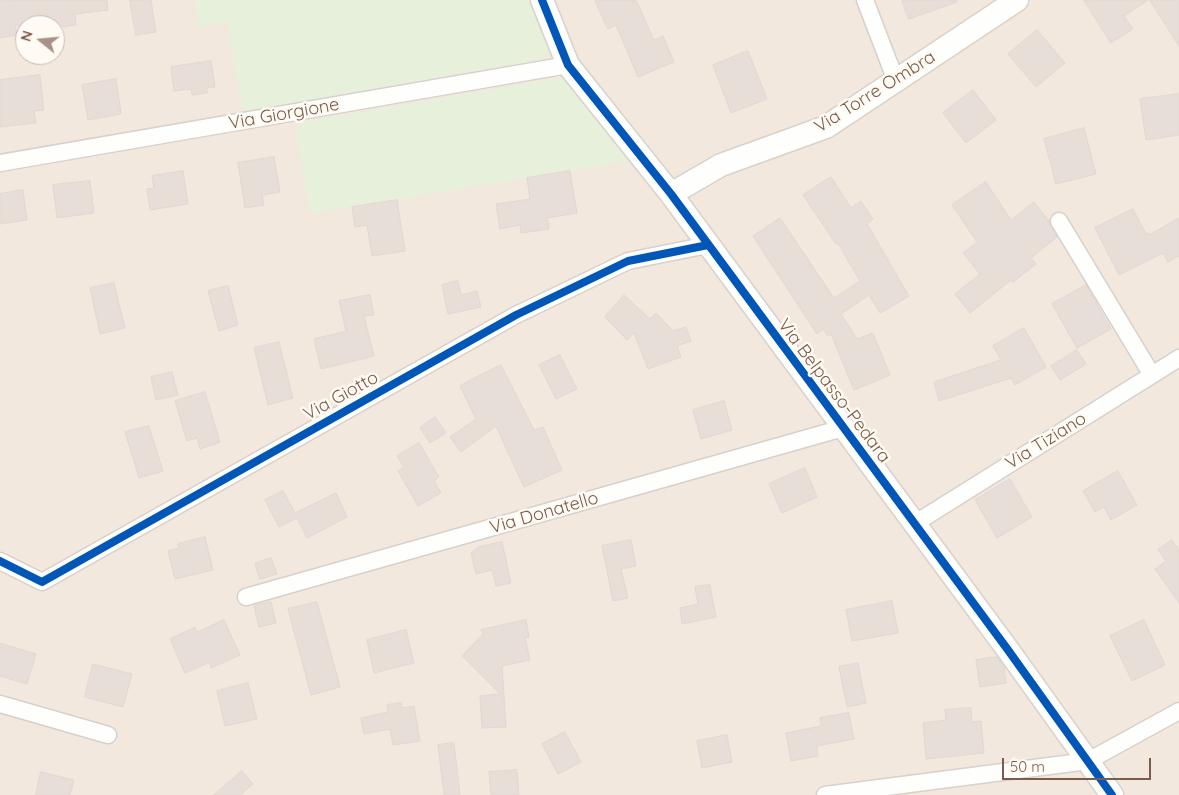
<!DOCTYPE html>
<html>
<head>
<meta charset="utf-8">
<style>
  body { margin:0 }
  #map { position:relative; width:1179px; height:795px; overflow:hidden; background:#f9f5f0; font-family:Quicksand,sans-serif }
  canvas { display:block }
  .north { position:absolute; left:15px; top:15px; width:50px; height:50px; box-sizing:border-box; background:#fffaf3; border:1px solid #cabbb1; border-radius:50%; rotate:287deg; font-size:14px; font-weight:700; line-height:20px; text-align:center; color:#7a5c4d }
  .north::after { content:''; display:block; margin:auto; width:18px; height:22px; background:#a69286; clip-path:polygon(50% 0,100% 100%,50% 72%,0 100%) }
  .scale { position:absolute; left:1002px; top:758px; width:149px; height:22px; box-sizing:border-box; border:2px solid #7a5c4d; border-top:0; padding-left:6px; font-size:15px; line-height:18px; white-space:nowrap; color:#7a5c4d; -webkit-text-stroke:4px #fffaf3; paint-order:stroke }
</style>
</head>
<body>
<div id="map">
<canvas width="1179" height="795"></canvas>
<div class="north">N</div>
<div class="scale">50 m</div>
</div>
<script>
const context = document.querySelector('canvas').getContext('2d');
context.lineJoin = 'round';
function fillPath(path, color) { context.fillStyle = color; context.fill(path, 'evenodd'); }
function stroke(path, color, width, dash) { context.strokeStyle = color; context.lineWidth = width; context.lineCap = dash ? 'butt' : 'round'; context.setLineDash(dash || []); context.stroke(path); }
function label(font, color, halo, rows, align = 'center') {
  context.font = font + ' Quicksand,sans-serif'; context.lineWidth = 5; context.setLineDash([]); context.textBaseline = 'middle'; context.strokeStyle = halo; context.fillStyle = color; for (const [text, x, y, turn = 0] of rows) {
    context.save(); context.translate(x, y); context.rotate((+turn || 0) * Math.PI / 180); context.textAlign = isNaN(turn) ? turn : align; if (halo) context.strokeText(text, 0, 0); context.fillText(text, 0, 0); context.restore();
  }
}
const residential = new Path2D(`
  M0,0H1179V795H0ZM25,25H55V55H25Z`);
const green = new Path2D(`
  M195,0H535L551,51L539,60L247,112L242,108L227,22L199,27Z
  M557,78L570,81L629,161L310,214L295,127L309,121Z`);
const building = new Path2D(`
  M0,0H10V1L16,0H107L108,10L75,14L76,25L55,28V25H15L17,35L0,38Z
  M130,0H151L156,32L136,35Z
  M595,0H636L654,40L663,36L674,62L638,77L616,25L608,29Z
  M902,0H956L957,2L909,19Z
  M1084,0H1148L1124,16L1133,29L1111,43Z
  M1150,0H1179V46Z
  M1037,30L1065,63L1036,87L1008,54Z
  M748,51L767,99L731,113L713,65Z
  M211,61L215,87L207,88V93L192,95L191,89L174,91L171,67Z
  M40,75L44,110L34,111L36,123L0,127V80Z
  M116,79L121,114L88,120L82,85Z
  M973,90L996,120L966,143L943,113Z
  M1179,94V135L1146,140L1140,99Z
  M1084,128L1096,174L1056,184L1044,139Z
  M274,157L280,192L262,195L264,205L245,208L238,163Z
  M183,171L188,204L150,210L147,189L154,188L152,176Z
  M570,171L577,213L547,218L549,229L521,233L520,225L500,229L496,204L530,199L527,178Z
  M831,177L851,208L861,201L873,219L867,224L909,296L880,313L869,295L841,314L857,339L873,333L890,375L854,390L831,334L828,336L823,329L817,334L753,236L780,218L834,298L860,281L838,243L836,244L803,195Z
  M90,181L94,213L57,218L53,185Z
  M986,182L1011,220L1034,202L1049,221L1050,226L1057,237L1031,258L1036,264L1013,282L1011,280L970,313L955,294L980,274L963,253L977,242L952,205Z
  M23,190L27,220L0,224V194Z
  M397,200L405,251L372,256L367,225L355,227L352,207Z
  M1133,209L1146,234L1148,233L1149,235L1179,218V256L1168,262L1163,253L1119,275L1095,228Z
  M458,281L461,295L477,291L481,307L448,314L442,285Z
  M114,283L125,328L100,334L90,288Z
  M1086,285L1111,329L1077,348L1052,304Z
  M228,286L238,325L219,331L208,291Z
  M370,295L374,315L364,316L374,356L321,369L314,339L346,331L339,301Z
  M624,295L650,319L656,313L673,331L686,327L691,341L677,346L681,357L648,369L634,333L627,340L605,317Z
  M1024,328L1046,367L1015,385L1011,378L939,401L934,382L1001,360L993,346Z
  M279,342L293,398L268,405L254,348Z
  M1077,350L1086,364L1060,380L1051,366Z
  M560,355L577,389L556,399L539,365Z
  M501,365L534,430L543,427L562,470L524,487L496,426L461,452L450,437L476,419L460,386Z
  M172,372L178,395L156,400L151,377Z
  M205,392L220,442L200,449L197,438L187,441L175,401Z
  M724,401L732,430L701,439L693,410Z
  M435,417L446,433L430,443L420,428Z
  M149,426L163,471L139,478L125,432Z
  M419,443L439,477L434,481L441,493L418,506L398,471L404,467L397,456Z
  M805,468L817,497L782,513L769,484Z
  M1118,471L1137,505L1111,520L1104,507L1095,512L1083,491Z
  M1010,479L1032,517L997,538L975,500Z
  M283,491L295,513L336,493L347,517L307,538L297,518L279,527L265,500Z
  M205,537L213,570L175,579L168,551L179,548L178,544Z
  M631,540L636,566L621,569L628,598L613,601L602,546Z
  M1172,540L1179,550V603L1155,569L1166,561L1158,550Z
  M502,542L511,583L496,586L492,570L476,574L471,553L479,547Z
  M271,558L277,574L260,579L255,564Z
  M710,585L716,617L682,624L680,608L698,604L695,587Z
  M892,601L898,633L852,641L846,610Z
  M271,602L276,623L259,627L254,606Z
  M317,602L340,687L311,695L288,609Z
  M224,620L240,655L211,668L210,662L185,673L170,639L195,627L197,632Z
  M526,620L529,637L525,638L530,660L502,666L506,727L482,728L480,696L500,694L462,656L483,634L481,630Z
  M1144,620L1165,665L1132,681L1110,636Z
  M406,630L414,663L374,673L367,640Z
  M0,643L36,654L27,684L0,676Z
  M997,657L1004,667L1006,683L980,687L976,660Z
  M858,663L866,703L847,707L839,667Z
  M93,664L132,674L123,707L85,697Z
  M248,683L257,719L225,726L217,691Z
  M401,703L402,708L414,706L420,741L393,745L390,729L364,734L361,718L388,712L387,705Z
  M971,708L972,722L981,721L984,753L926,759L923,723L946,720L945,710Z
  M849,713L854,739L817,746L818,756L791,761L786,733L821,726L820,718Z
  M565,732L581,762L558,774L542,744Z
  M727,735L732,762L702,768L697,741Z
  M454,743L460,795H444L438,745Z
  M517,770L519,795H491L489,772Z
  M242,771L253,784L240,795H214Z
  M41,772L74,780L70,795H36Z`);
const street = new Path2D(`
  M865,0L896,81
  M0,163L568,65
  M1059,221L1152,375
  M914,524L1179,358
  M0,561L42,582L516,315L628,261L708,245
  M246,597L843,428
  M0,704L108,735
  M825,795L1088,761L1179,711`);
const secondary = new Path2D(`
  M542,0L568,65L671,194L1008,650L1112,795
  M671,194L721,165L826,127L1017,0`);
const cycleway = new Path2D(`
  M542,0L568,65L671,194L1008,650L1112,795
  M0,561L42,582L516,315L628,261L708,245`);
const streetNames = [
  ["Via Torre Ombra",875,92,-32],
  ["Via Giorgione",284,114,-10],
  ["Via Belpasso-Pedara",834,391,53],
  ["Via Giotto",341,396,-29],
  ["Via Tiziano",1046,441,-32],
  ["Via Donatello",544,513,-16]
];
fillPath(residential, '#f2e8de');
fillPath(green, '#e7f0db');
fillPath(building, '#e6ded7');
stroke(building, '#e2d8d2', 1);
stroke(street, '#d7d1cb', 19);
stroke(secondary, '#d9d2cb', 25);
stroke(street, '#fefefd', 16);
stroke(secondary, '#fefefd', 22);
stroke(cycleway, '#0057b8', 8);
label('18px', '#7a5c4d', '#fffaf3', streetNames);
</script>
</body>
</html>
